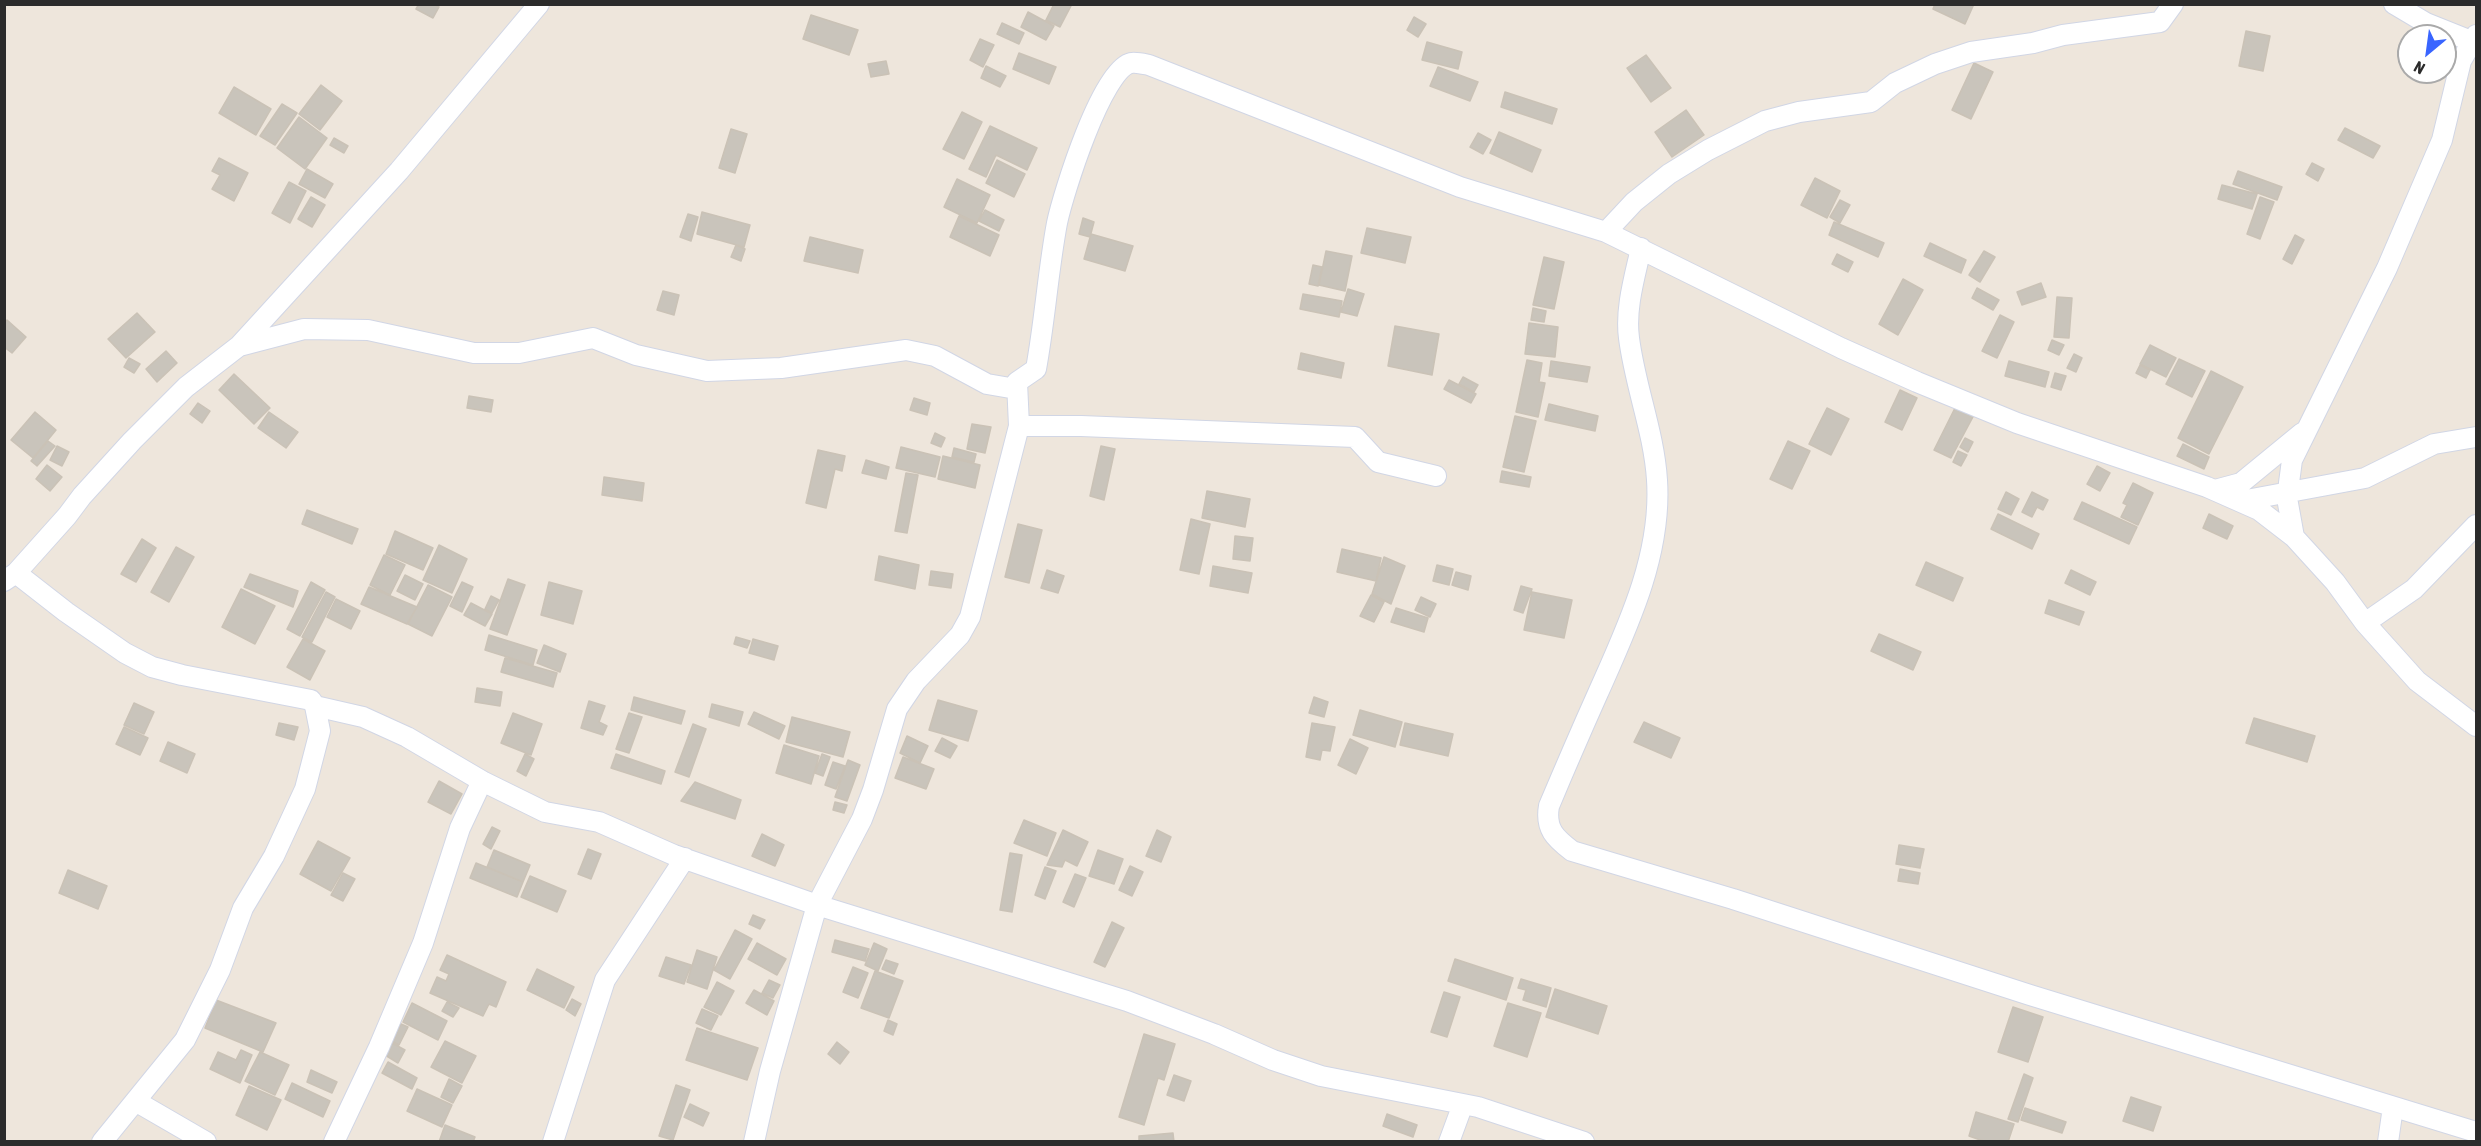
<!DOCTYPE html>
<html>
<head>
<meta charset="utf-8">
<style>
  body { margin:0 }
  #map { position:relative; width:2481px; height:1146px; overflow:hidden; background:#eee6dc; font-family:"Asap Condensed",sans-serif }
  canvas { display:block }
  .frame { position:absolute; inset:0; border:6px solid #2b2b2b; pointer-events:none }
  .north { position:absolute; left:2397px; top:24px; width:60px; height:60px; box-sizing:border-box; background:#fff; border:2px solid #aaa; border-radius:50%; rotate:209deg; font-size:16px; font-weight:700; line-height:24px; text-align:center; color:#2b2b2b }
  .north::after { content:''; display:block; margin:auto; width:21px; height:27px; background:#3965ff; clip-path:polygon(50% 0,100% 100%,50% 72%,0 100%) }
</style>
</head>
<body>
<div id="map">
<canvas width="2481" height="1146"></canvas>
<div class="frame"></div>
<div class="north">N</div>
</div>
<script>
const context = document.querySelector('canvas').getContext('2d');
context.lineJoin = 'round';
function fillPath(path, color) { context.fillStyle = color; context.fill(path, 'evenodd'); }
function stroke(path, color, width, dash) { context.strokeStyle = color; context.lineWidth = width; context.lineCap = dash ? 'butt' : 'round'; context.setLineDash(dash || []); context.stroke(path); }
const building = new Path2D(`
  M419,4H434L439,7L433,18L416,9Z
  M1054,4H1072L1060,27L1046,20Z
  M1935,4H1974L1965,24L1933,9Z
  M1028,12L1054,26L1046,40L1021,27Z
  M811,15L858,30L849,55L803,39Z
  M1414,17L1426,24L1418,37L1407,30Z
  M1002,23L1024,33L1019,44L997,34Z
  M2246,31L2270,36L2263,71L2239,66Z
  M980,39L994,45L983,67L970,60Z
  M1427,42L1462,52L1458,69L1422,60Z
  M1019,53L1056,67L1049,84L1013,69Z
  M1646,55L1671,88L1651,102L1627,68Z
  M886,61L889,74L871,77L868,64Z
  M1974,63L1993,72L1971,119L1952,110Z
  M986,66L1006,76L1000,87L981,78Z
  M1438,67L1478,82L1470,101L1430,86Z
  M321,85L342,101L320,130L299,114Z
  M234,87L271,109L256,135L219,113Z
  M1505,92L1557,109L1552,124L1501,107Z
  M282,104L297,113L275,145L260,136Z
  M1686,110L1704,135L1672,157L1655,132Z
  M962,112L982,122L964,159L943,149Z
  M299,117L327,138L305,169L277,148Z
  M990,126L1037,148L1027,170L996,155L986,177L969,169Z
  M2345,128L2380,146L2373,158L2338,140Z
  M731,129L747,134L735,173L719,168Z
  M1499,132L1541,150L1532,172L1490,153Z
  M1478,133L1491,140L1483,154L1470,147Z
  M334,138L348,146L344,153L330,145Z
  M219,158L248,173L234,201L212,189L220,175L212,171Z
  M997,160L1025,174L1014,197L986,183Z
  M2312,163L2324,169L2318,181L2306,174Z
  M307,169L333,184L325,198L299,184Z
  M2238,171L2282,187L2277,200L2233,184Z
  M1815,178L1840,191L1827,218L1801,205Z
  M957,179L990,195L977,223L944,207Z
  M289,182L306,191L290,223L272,213Z
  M2222,185L2257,194L2252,209L2218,199Z
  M311,197L325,205L312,227L298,219Z
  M2260,197L2274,202L2260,239L2247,234Z
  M1840,200L1850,205L1840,223L1830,217Z
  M985,210L1004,220L999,231L979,221Z
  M702,212L750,225L744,247L697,234Z
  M688,214L698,217L691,241L680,237Z
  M959,216L999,235L990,256L950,237Z
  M1083,218L1094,222L1090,237L1079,234Z
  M1834,222L1884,243L1878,257L1829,235Z
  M1367,228L1411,237L1405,263L1361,253Z
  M1091,234L1133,246L1125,271L1084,259Z
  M2295,235L2304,240L2292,264L2283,259Z
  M810,237L863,250L858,273L804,261Z
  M1930,243L1966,260L1961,273L1924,256Z
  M736,245L745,249L741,261L731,257Z
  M1326,251L1352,256L1345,291L1319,285Z
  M1984,251L1995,257L1980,282L1969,275Z
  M1837,254L1853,262L1848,272L1832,264Z
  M1544,257L1564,262L1554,309L1533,305Z
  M1313,265L1322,267L1318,286L1309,284Z
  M1903,279L1923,290L1898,335L1879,324Z
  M2041,283L2046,297L2022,305L2017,292Z
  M1977,288L1999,300L1993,310L1972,298Z
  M1348,289L1364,294L1357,316L1341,312Z
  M663,291L679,295L674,315L657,310Z
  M1303,294L1342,301L1339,317L1300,309Z
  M2057,297L2072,298L2069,338L2054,337Z
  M1533,308L1546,311L1544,322L1531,320Z
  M137,313L155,332L126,358L108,339Z
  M2000,315L2014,322L1997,358L1982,351Z
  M7,320L26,337L12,353L4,347V323Z
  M1529,323L1558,327L1555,357L1525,354Z
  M1395,326L1439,334L1432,375L1388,366Z
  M2052,340L2064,345L2059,355L2048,350Z
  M2150,345L2176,358L2166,377L2140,364Z
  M166,351L177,363L157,382L146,369Z
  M1301,353L1344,363L1341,378L1298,369Z
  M2074,354L2082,358L2076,372L2067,368Z
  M129,358L140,364L134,373L124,367Z
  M2179,359L2205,371L2192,397L2166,384Z
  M1527,360L1542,363L1539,382L1545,383L1538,417L1516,412Z
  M1551,361L1590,367L1587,382L1549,376Z
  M2009,361L2049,372L2045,387L2005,376Z
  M2140,365L2150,370L2146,378L2136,373Z
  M2211,371L2243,387L2209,454L2178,438Z
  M2055,373L2066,376L2061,390L2051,387Z
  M234,374L270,408L254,424L219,390Z
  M1463,377L1478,385L1474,392L1459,384Z
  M1449,380L1476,394L1471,403L1444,389Z
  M1900,390L1917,398L1902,430L1885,422Z
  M469,396L493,400L491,412L467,408Z
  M914,398L930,403L927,415L910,410Z
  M198,403L210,411L202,423L190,414Z
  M1549,404L1598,416L1595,431L1545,420Z
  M1956,406L1974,415L1951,458L1934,450Z
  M1827,408L1849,419L1831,455L1809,444Z
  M35,412L56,430L33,458L11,440Z
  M269,412L298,432L286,448L258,428Z
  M1515,416L1536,421L1524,472L1503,467Z
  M972,424L991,427L985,453L967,449Z
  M935,433L945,438L941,447L931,443Z
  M1965,438L1973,442L1968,452L1960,447Z
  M48,441L55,446L37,466L31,461Z
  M1788,441L1810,451L1792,489L1770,479Z
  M2183,444L2209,457L2204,469L2177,456Z
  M57,446L69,452L62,466L50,460Z
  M1101,446L1115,449L1104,500L1090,496Z
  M901,447L940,457L935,477L896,468Z
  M954,448L976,454L974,462L952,457Z
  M818,450L845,456L842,471L835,469L826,508L806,503Z
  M1958,451L1967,455L1961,466L1953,462Z
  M943,456L980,465L975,488L938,479Z
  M866,460L889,467L886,479L862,473Z
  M47,465L62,477L50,491L36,479Z
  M2097,466L2110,473L2100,491L2087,484Z
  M1502,471L1531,477L1529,487L1500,482Z
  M906,473L918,475L907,533L895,531Z
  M604,477L644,483L642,501L602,495Z
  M2133,483L2153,493L2138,525L2121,517L2127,505L2123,503Z
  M1207,491L1250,499L1245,527L1202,518Z
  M2006,492L2019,499L2011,515L1998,509Z
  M2032,492L2048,500L2043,510L2037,507L2032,517L2022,512Z
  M2082,502L2137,527L2129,544L2074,519Z
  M307,510L358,529L352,544L302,524Z
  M1998,514L2039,534L2032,549L1991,529Z
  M2209,514L2233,526L2227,539L2203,528Z
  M1191,519L1210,524L1199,574L1180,570Z
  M1018,524L1042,530L1029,583L1005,577Z
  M395,531L433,548L423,570L386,554Z
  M1235,536L1253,538L1250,561L1233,559Z
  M142,539L156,548L136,582L121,574Z
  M439,545L467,559L452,593L423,580Z
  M176,547L194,557L169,602L151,592Z
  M1342,549L1381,558L1376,581L1337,572Z
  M384,555L405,565L390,595L370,585Z
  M879,556L919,565L915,589L875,580Z
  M1384,557L1405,566L1391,604L1372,594Z
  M1926,562L1963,578L1953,601L1916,585Z
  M1437,565L1453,569L1449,585L1433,581Z
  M1213,566L1252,573L1248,593L1210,586Z
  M1047,570L1064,576L1058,593L1041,588Z
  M2071,570L2096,582L2090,595L2065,583Z
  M931,571L953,574L951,588L929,585Z
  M1456,572L1471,576L1468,590L1452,585Z
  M250,574L298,591L293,607L244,587Z
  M405,575L423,584L415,600L397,591Z
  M508,579L525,585L507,635L490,629Z
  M311,582L325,590L300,636L287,629Z
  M462,582L473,587L462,612L450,606Z
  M549,582L582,591L573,624L541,615Z
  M428,585L452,597L432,636L408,624Z
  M1521,586L1532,589L1523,613L1514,610Z
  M369,587L417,607L407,624L361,604Z
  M241,589L275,606L255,644L222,627Z
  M326,592L335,597L312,642L302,637Z
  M1532,592L1572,600L1564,638L1524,630Z
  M1371,595L1384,602L1374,622L1360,616Z
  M491,596L499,600L492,613L485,609Z
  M1421,597L1436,604L1430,617L1415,610Z
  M336,599L360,611L351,629L327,617Z
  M2049,600L2084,612L2079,625L2045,613Z
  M471,603L492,614L485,626L464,615Z
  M1396,608L1428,618L1424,632L1391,622Z
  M1879,634L1921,652L1913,670L1871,651Z
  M489,635L537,650L533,665L485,650Z
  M736,637L750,641L747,648L734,644Z
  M303,639L325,651L310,680L287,667Z
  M753,639L778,646L774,660L749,653Z
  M544,645L566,654L560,672L537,663Z
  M505,658L557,673L553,687L501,672Z
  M477,688L502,692L500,706L475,702Z
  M634,697L685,711L681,724L631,710Z
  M1314,697L1328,702L1324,717L1309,713Z
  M938,700L977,711L968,741L929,730Z
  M589,701L605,706L599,722L607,726L603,735L581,728Z
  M134,703L154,712L144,734L124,725Z
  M712,704L743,712L739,726L709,717Z
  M1360,710L1402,722L1395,747L1353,735Z
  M754,712L785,726L779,739L748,724Z
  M513,713L542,724L531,755L501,743Z
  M629,713L642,717L629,753L616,749Z
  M792,717L850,732L843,757L786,742Z
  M2254,718L2315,736L2307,762L2246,743Z
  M1644,722L1680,738L1671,758L1634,742Z
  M279,723L298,727L294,740L276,735Z
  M1312,723L1335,727L1330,751L1322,750L1320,760L1306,757Z
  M1405,723L1453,734L1448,756L1400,745Z
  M693,724L706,729L689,777L675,772Z
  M124,727L148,738L140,755L116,744Z
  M907,736L928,746L920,763L900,753Z
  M942,738L957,746L950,758L935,751Z
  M1350,739L1368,748L1356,774L1338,765Z
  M168,742L195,754L187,773L160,761Z
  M784,745L819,756L811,784L776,773Z
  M525,754L534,759L526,776L517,771Z
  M616,754L665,771L661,784L611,768Z
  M822,754L830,757L823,776L815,773Z
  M903,757L934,769L926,789L895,778Z
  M848,760L860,765L847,801L835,797Z
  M833,762L845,766L836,789L825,785Z
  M439,781L462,794L451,814L428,802Z
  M695,782L741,800L735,819L681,801Z
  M835,802L847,805L844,813L833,810Z
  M1024,820L1056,833L1047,856L1014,843Z
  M492,827L500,831L491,849L483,844Z
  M1063,830L1088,842L1077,866L1065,860L1062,867L1047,865Z
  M1157,830L1171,837L1161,862L1146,856Z
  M762,834L784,845L775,866L752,856Z
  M318,841L350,858L331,891L300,874Z
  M1899,845L1924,849L1920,868L1896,864Z
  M588,849L601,854L591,879L578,874Z
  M494,850L530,865L523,882L487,867Z
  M1098,850L1123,859L1114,884L1089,876Z
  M1010,853L1022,855L1012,912L1000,910Z
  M476,863L523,882L517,897L470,878Z
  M1130,866L1143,872L1132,896L1119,890Z
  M1045,867L1056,871L1045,899L1035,895Z
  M1900,869L1920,873L1918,884L1898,881Z
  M68,870L107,886L98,909L59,893Z
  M343,873L355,879L343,901L331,895Z
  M1075,874L1086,878L1074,907L1063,902Z
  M530,876L566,891L557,912L521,897Z
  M753,915L765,920L760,929L749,924Z
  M1112,922L1124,928L1105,967L1094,962Z
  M735,930L752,939L730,979L714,970Z
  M835,940L869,949L865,961L832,952Z
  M757,943L786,959L777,975L748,959Z
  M874,943L887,949L878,971L865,965Z
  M697,950L717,957L707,989L687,982Z
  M447,955L506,982L496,1007L489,1004L483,1016L430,993L437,977L446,981L449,974L440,970Z
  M666,957L691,965L684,984L659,976Z
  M1455,959L1513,978L1506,1000L1448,981Z
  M886,960L898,964L894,974L882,969Z
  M853,967L868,973L858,998L843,992Z
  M537,969L574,987L564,1008L527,990Z
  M875,971L903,981L889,1018L861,1008Z
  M1521,979L1551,988L1546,1007L1523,1000L1526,990L1518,988Z
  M769,980L780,985L773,998L762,993Z
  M717,982L734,991L721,1015L704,1007Z
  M1555,989L1607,1006L1598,1034L1546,1017Z
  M754,990L774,1001L767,1015L746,1003Z
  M1444,992L1460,997L1447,1037L1431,1032Z
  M572,999L581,1004L575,1016L566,1010Z
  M216,1000L276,1023L263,1052L205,1028Z
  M447,1002L459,1008L453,1017L442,1011Z
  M412,1003L447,1021L438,1040L403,1022Z
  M1508,1003L1541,1013L1527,1057L1494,1046Z
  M2013,1007L2043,1017L2028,1062L1998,1052Z
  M702,1009L718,1016L711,1030L696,1023Z
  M888,1020L897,1024L893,1035L884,1031Z
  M401,1024L408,1027L399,1045L392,1041Z
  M697,1028L758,1048L747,1080L686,1060Z
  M1144,1034L1175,1044L1164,1080L1158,1078L1144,1125L1119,1117Z
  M445,1041L476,1056L462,1083L431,1067Z
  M837,1042L849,1052L840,1064L828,1054Z
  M392,1043L405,1050L398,1063L385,1055Z
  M241,1050L252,1055L240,1083L210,1069L218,1052L236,1060Z
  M260,1052L289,1065L275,1095L245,1081Z
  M388,1062L417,1078L412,1089L382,1073Z
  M311,1070L337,1082L332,1093L307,1082Z
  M2024,1074L2033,1078L2018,1122L2008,1119Z
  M1174,1075L1191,1081L1184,1101L1167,1095Z
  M449,1079L462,1086L453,1103L441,1097Z
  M292,1083L330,1101L323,1117L285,1099Z
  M676,1085L690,1090L673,1140L659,1136Z
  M249,1086L281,1100L267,1130L236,1115Z
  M417,1089L452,1105L442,1127L407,1111Z
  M2131,1097L2161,1107L2153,1131L2123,1121Z
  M690,1104L709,1113L703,1126L684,1117Z
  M2025,1108L2066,1122L2062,1133L2021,1120Z
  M1976,1112L2014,1124L2008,1142H1986L1969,1136Z
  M1387,1114L1417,1125L1413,1137L1383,1126Z
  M445,1125L475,1137L473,1142H439Z
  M1173,1133L1174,1142H1139V1136Z`);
const minor = new Path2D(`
  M2394,4L2426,23L2476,43
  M1606,232L1634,202L1669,174L1708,150L1765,121L1799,112L1871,102L1895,83L1935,64L1971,52L2033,43L2063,35L2160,22L2173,4
  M1641,248C1635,276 1625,308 1629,338C1635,386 1654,432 1657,480C1662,555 1627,628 1598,693C1581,731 1565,768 1549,806C1545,829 1555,838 1572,851L1733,899L2030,995L2476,1132
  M239,346L304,329L368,330L474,353H519L593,338L636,355L707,371L781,368L906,350L935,356L987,384L1016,389L1017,382
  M1019,426H1081L1355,437L1378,462L1436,476
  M2215,490L2241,483L2302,433
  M2241,501L2365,478L2434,444L2476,437
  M2294,537L2287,498L2292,460L2387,268L2442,140L2461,61L2476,35
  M16,573L66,612L125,653L152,667L182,675L311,700L315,706L363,717L407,737L482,781L545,812L599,822L674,855L817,905L1127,1001L1214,1034L1273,1060L1321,1076L1478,1107L1584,1142
  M4,581L16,573L67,516L82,496L132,441L186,387L239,346L399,171L539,4
  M2365,623L2417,681L2476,726
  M137,1102L206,1142
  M102,1142L185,1040L220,970L243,908L274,856L305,789L320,731L315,706
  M334,1142L379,1047L423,943L460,828L482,781
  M553,1142L605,980L685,858
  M754,1142L770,1071L817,905L862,819L873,790L897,709L916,681L960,635L970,617L1019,426L1017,382L1036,369C1045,320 1048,271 1057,223C1063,194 1102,69 1131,63C1136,62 1144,64 1149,65L1460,187L1606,232L1841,348L1917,382L2017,423L2207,487L2259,510L2294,537L2335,582L2365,623L2414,589L2476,525
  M1449,1142L1463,1104
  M2388,1142L2393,1107`);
fillPath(building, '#c9c4bb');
stroke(building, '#cac2b6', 1.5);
stroke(minor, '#d1d6e5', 22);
stroke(minor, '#fff', 20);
</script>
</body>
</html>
